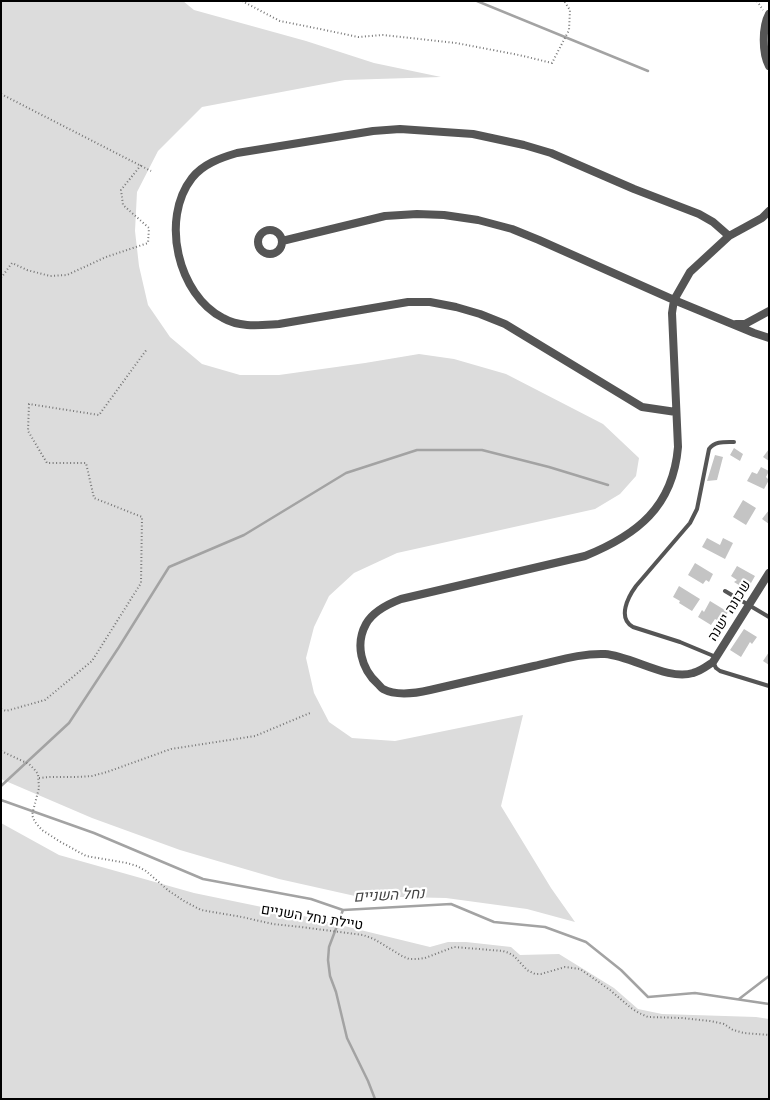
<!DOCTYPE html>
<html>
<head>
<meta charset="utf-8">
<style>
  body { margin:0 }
  #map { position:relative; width:770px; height:1100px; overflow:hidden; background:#fff; font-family:"DM Sans",sans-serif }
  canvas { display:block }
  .frame { position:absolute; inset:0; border:2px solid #000; pointer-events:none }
</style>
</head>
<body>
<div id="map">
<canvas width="770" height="1100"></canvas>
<div class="frame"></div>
</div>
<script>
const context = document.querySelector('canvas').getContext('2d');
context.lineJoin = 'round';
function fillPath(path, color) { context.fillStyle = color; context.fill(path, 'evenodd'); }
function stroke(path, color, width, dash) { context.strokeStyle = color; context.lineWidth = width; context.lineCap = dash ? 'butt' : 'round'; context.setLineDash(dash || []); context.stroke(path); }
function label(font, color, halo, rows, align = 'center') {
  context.font = font + ' "DM Sans",Heebo,sans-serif'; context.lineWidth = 4.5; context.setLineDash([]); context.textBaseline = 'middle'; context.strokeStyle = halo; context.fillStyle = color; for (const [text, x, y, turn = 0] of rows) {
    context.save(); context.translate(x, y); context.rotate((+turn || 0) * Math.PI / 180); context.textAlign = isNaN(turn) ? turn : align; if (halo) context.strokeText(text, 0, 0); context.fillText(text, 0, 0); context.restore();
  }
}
const green = new Path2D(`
  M1,1H183L194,10L306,41L374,63L441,77L345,80L202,107L158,151L137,192L135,231L139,266L148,305L170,337L202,364L240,375H279L365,363L419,354L454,359L506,374L603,424L639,458L636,476L620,494L595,509L397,553L354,573L329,596L314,627L306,658L314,693L329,722L352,738L395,741L523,715L501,806L551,888L575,922L527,909L446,898L355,896L279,879L180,850L92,818L1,779Z
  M1,823L59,855L194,893L291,913L430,947L448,942H466L511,947L520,955L559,954L614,988L638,1009L662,1014L756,1017L769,1019V1099H2Z`);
const stream = new Path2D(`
  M477,1L648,71
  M1,786L69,723L119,647L169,567L244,535L346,473L417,450H482L549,467L608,485
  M1,800L94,833L203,879L311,899L343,910L451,904L494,922L545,927L586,942L621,970L648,997L695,993L769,1004
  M343,910L329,947L328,960L330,976L336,992L347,1038L368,1081L375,1099
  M739,999L769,976`);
const building = new Path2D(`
  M734,448L743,454L740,461L730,455Z
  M769,449V461L763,457Z
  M715,455L723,457L717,480L707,481Z
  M761,467L769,471L766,477L769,480L764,489L747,481L752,472L757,474Z
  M743,500L756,508L746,525L733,517Z
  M769,510V524L762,519Z
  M707,538L720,545L723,538L733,543L725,559L702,547Z
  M695,563L713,574L709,582L706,580L703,584L688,575Z
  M737,566L755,576L747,590L734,582L737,580L731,576Z
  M679,586L700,599L692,611L679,603L680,601L673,597Z
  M710,601L728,612L722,623L715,619L711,625L698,617L702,610L704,612Z
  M744,629L757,637L752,644L750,642L741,657L730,650Z
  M769,652V665L763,661Z`);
const path = new Path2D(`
  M242,1L280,21L325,30L358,37L383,35L456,43L519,55L552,63L569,30L570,10L564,1
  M757,1L763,10
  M1,94L151,171
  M1,278L12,263L27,270L50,276L67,275L106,257L148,243L149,228L123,205L121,190L141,165
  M1,709L6,711L45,700L92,661L141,583L142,517L94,498L86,463H47L28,431L29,404L99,415L147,349
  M1,751L29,764L34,769L38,774L39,788L32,815L35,822L42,830L59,841L86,856L127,863L137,866L146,871L169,891L184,901L201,910L242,917L273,924L301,927L363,935L374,939L402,956L409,959H418L425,958L454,947L503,951L509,953L514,956L527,970L535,974H541L565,967L580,969L610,990L631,1008L639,1013L648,1017L682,1018L710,1021L724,1024L733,1030L744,1033L769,1035
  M39,778L50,777H76L92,776L107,772L171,749L255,736L310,713`);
const service = new Path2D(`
  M725,591L769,617
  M716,657L680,642L633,627C617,618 628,597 636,586L690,523L697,509L709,449C715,441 724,442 734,442
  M713,662L716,668L720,671L769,686`);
const minor = new Path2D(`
  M769,14C762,27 762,53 769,66
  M769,211L762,218L729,236L690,272L674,300L672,313L678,447C673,507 637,535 585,556L401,599C388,604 373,611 366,624C355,644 361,669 378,684C380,686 381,688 383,689C396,696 417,693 430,690C464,682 499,674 534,666C557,661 581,653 605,654C632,656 668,681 693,673C701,671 707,666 713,662L769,573
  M258 242a12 12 0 1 1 24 0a12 12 0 1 1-24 0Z
  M282,241L385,216L417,214L444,215L478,220L512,229L539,240L674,300L754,333L769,338
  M736,324H745L769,311
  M676,412L642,407L505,324L480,314L456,307L430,302H408L279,324C261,325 240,328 223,318C178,295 160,219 192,178C203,164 220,158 237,153L373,131L400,129L473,134L524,145L551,153L634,189L699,214L713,222L729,236`);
const streetNames = [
  ["שכונה ישנה",730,611,-58],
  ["טיילת נחל השניים",312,918,9]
];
const waterNames = [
  ["נחל השניים",389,896,-3]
];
fillPath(green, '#dcdcdc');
stroke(stream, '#a3a3a3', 2.5);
fillPath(building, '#c4c4c4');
stroke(path, '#777', 2, [1, 2.5]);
stroke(service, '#555', 4);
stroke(minor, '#555', 8);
label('14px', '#000', '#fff', streetNames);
label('italic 15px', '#444', '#fff', waterNames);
</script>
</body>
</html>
